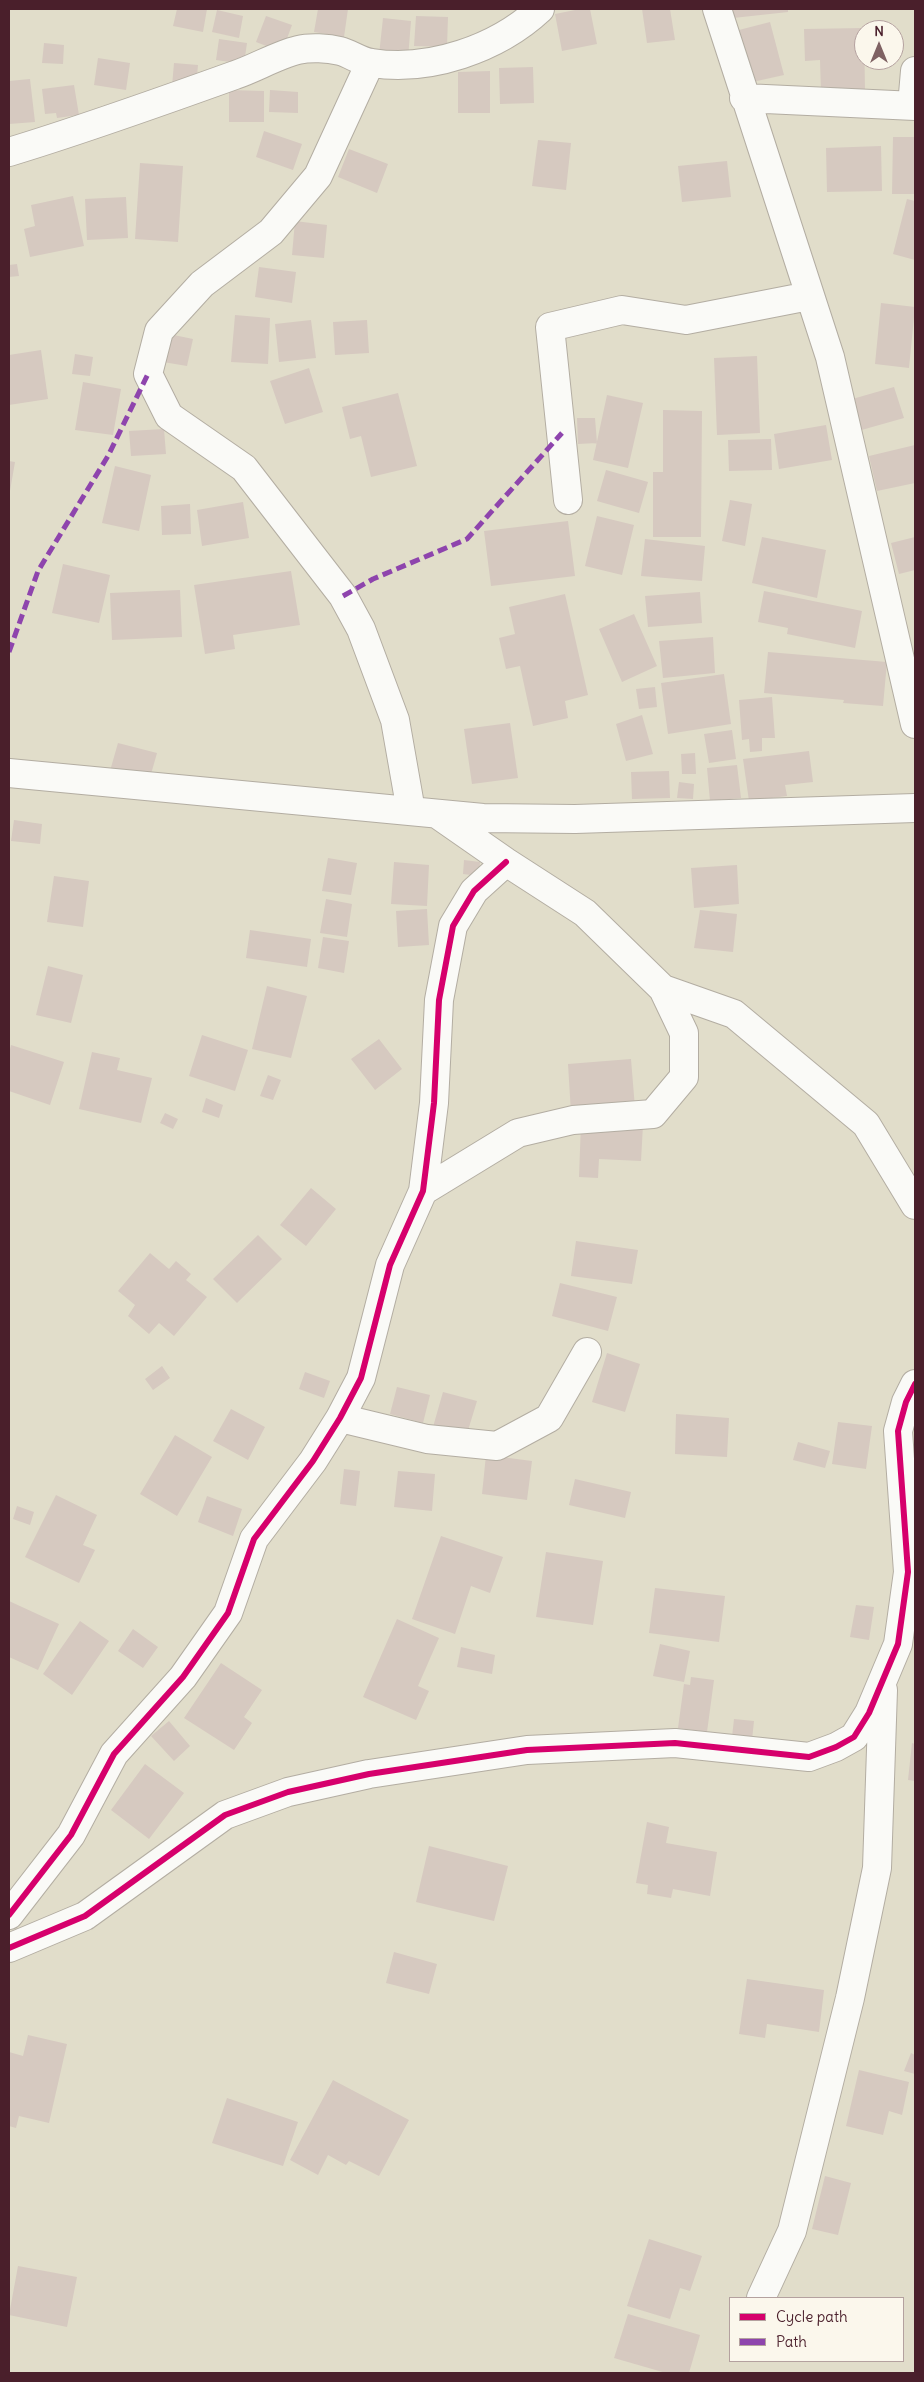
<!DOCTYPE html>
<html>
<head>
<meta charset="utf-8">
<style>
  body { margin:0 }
  #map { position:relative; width:924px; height:2382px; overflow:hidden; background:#e1ddca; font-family:Delius,sans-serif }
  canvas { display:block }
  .frame { position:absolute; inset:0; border:10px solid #4a1f2b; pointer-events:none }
  .legend { position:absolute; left:729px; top:2297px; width:175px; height:65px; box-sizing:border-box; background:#fbf7ec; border:1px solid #b4a19f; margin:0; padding:6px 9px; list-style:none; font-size:15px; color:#4a1f2b }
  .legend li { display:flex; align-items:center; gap:10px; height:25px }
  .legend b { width:25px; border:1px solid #b4a19f }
  .north { position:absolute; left:854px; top:20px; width:50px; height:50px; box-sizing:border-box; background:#fbf7ec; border:1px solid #b4a19f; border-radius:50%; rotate:0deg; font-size:14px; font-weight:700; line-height:20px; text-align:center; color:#4a1f2b }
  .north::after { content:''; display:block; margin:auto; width:18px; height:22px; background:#7f6263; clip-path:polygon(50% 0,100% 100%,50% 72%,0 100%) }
</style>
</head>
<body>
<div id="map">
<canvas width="924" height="2382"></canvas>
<div class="frame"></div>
<ul class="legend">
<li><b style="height:6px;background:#d6006c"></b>Cycle path</li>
<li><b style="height:6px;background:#8e44ad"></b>Path</li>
</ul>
<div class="north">N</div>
</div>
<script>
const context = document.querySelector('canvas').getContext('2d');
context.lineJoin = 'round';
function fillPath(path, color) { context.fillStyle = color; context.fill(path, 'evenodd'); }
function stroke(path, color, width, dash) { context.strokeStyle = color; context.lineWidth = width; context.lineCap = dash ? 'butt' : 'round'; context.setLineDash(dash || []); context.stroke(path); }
const building = new Path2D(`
  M177,9H207L203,32L173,26Z
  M318,9H348L344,37L314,32Z
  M580,9H590L597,44L562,51L555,14Z
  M642,9H670L675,40L647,43Z
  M732,9H788V12L733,18Z
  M217,10L243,16L239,38L212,32Z
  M266,16L292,25L282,52L256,42Z
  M416,16L448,17L447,47L414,46Z
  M383,18L411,21L408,58L379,55Z
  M770,22L784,75L748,83L735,31Z
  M864,28L865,91L821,92L820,60L805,61L804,29Z
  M219,39L247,43L244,64L216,60Z
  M44,43L64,45L63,64L42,63Z
  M98,58L130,63L126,90L94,85Z
  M174,63L198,65L196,88L172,86Z
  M533,67L534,103L500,104L499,68Z
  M490,71V113H458V72Z
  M30,79L35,122L9,124V81Z
  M74,85L79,115L57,118L56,113L45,114L42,89Z
  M229,90L264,91V122H229Z
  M270,90L298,92V113L269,112Z
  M264,131L302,144L293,170L256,157Z
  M893,137H915V194H892Z
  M538,140L571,143L566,190L532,186Z
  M881,146L882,191L827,192L826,148Z
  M349,149L388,164L377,193L338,177Z
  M727,161L731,197L682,202L678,166Z
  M140,163L183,166L178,242L135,239Z
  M73,196L84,246L30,257L24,229L35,226L31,205Z
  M126,197L128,238L87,240L85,199Z
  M907,199L915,201V260L893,254Z
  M295,221L327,225L324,258L292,255Z
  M17,264L19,276L9,277V265Z
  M259,267L296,272L292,303L255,297Z
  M881,303L915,307L909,368L875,364Z
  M235,315L270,318L268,364L231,362Z
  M311,320L316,358L279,362L275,324Z
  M367,320L369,353L335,355L333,322Z
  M169,334L193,339L187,366L163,362Z
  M41,350L48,399L9,405V355Z
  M75,354L93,357L90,376L72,374Z
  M757,356L760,433L717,435L714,358Z
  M309,368L323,412L285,424L270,381Z
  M83,382L121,389L113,435L75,430Z
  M894,387L904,418L858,431L849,400Z
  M398,393L417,466L371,477L361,436L350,439L342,407Z
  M607,395L643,403L628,468L593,460Z
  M663,410L702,411L701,537H653V472H663Z
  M577,418H595L597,443L578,444Z
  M826,425L832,460L779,469L774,434Z
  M164,429L166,454L131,456L129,431Z
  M771,439L772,470L729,471L728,440Z
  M915,445V483L877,491L869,456Z
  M9,461L15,462L10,491H9Z
  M115,466L151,475L139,531L102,523Z
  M606,470L648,482L639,513L597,501Z
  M730,500L752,504L745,546L722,541Z
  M243,502L249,538L202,546L197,510Z
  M190,504L191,534L162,535L161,506Z
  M597,516L634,525L622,575L585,566Z
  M568,521L575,576L491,586L484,531Z
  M762,537L826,550L817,598L752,583Z
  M915,537V570L899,574L891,543Z
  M645,539L705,546L702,581L641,576Z
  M63,564L110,575L99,623L52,613Z
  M291,571L300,625L233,635L235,649L205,654L194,585Z
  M180,590L182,637L112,640L110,593Z
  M764,591L862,611L855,648L787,634L788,628L758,622Z
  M700,592L702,623L648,627L645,596Z
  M565,594L588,695L565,701L568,718L533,726L520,666L506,669L499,638L515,634L509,607Z
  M634,614L657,666L622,682L599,629Z
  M713,637L715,673L663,678L659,641Z
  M768,652L887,662L883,706L843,703L844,700L764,693Z
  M724,674L731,724L668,734L661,683Z
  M655,687L657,707L639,709L636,689Z
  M772,697L775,738H762V751L750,752L749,739L742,740L739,700Z
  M642,715L653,754L626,761L616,724Z
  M510,723L518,778L472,784L464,729Z
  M732,730L736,759L709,763L704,734Z
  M118,743L157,753L149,781L110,771Z
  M809,751L813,782L785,785L787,796L749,801L743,759Z
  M695,753L696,774H682L681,754Z
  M737,765L741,798L710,801L707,768Z
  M669,771L670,798L632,799L631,772Z
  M679,782L694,784L693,799L677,798Z
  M14,820L42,824L40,844L11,841Z
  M328,858L357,863L351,895L322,891Z
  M464,860L480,862L479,876L463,874Z
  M394,862L429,865L427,906L391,904Z
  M737,865L739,904L694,908L691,868Z
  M54,876L89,881L83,927L47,922Z
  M326,899L352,904L347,937L320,933Z
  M427,909L429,945L398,947L396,911Z
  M700,910L737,914L733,952L694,948Z
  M250,930L311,939L307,967L246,958Z
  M323,937L349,941L344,973L318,968Z
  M48,966L83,975L71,1023L36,1015Z
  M267,986L307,996L291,1058L252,1049Z
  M202,1035L248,1050L235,1091L189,1076Z
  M379,1039L402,1069L375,1090L351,1059Z
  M11,1045L64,1062L50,1105L9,1091V1053Z
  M92,1052L120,1058L117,1070L152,1078L141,1123L79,1109Z
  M631,1059L635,1108L571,1113L568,1064Z
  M268,1075L281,1080L273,1100L260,1096Z
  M206,1098L223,1105L219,1118L202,1112Z
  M165,1113L178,1119L173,1129L160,1123Z
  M581,1123L643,1125L641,1161L599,1159L598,1178L579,1177Z
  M311,1188L336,1209L306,1246L280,1225Z
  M258,1235L282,1259L237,1303L213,1279Z
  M576,1241L638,1250L632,1284L571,1276Z
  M150,1253L169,1269L176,1261L191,1274L186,1280L207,1297L174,1336L159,1323L149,1334L128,1316L135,1305L118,1291Z
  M560,1283L617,1297L608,1331L552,1316Z
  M607,1353L640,1364L625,1412L592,1402Z
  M162,1366L170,1378L153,1390L145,1379Z
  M305,1372L330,1381L324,1398L299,1389Z
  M397,1387L430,1395L423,1423L390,1414Z
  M443,1392L477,1401L466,1437L433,1427Z
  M231,1409L265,1427L248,1460L213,1441Z
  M676,1414L729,1418L727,1457L675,1454Z
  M838,1422L872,1426L866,1469L832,1464Z
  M175,1435L212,1457L177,1516L140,1494Z
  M798,1442L830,1451L825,1468L793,1460Z
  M486,1455L532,1461L527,1500L482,1494Z
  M344,1469L360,1471L356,1506L340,1504Z
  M398,1471L435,1474L432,1511L394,1507Z
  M575,1479L631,1492L625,1518L569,1505Z
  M56,1495L97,1515L83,1545L95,1550L79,1583L25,1557Z
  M207,1496L242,1509L233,1536L198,1522Z
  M17,1506L34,1512L30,1525L13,1519Z
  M441,1536L503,1557L490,1593L471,1586L455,1634L412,1619Z
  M546,1552L603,1561L593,1625L536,1617Z
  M655,1588L725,1596L719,1642L649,1633Z
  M9,1601L59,1624L38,1670L9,1657Z
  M856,1605L874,1607L869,1640L850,1637Z
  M397,1619L439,1638L418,1686L429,1691L416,1720L363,1697Z
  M80,1621L109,1641L72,1695L43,1674Z
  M133,1629L158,1647L143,1668L118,1651Z
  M660,1644L690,1651L684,1682L653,1676Z
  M461,1647L495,1655L492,1674L457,1667Z
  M221,1663L262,1690L244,1717L252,1723L234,1750L184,1718Z
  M691,1677L714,1680L707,1732L678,1728L684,1684L690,1685Z
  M734,1719L754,1721L752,1740L732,1737Z
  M169,1721L190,1746L174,1761L151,1736Z
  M912,1743L915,1744V1781L908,1780Z
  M145,1764L184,1793L149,1839L111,1810Z
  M647,1822L669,1827L666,1843L717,1852L710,1896L673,1889L671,1898L647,1894L648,1885L636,1883Z
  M429,1846L508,1866L494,1921L416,1902Z
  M394,1952L437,1964L429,1994L386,1983Z
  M747,1979L824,1990L819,2032L767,2024L765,2038L739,2034Z
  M28,2035L67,2044L49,2123L19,2116L16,2128L9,2126V2052L23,2056Z
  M911,2053L915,2055V2074L904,2071Z
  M859,2070L909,2082L902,2115L889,2111L883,2135L846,2126Z
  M333,2080L409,2120L379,2176L349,2161L346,2165L328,2155L318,2175L290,2160Z
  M227,2098L298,2122L283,2166L212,2143Z
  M825,2176L851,2183L838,2235L812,2229Z
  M649,2239L702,2256L690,2291L680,2288L670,2319L627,2306Z
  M18,2266L77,2277L67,2327L9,2315Z
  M628,2314L700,2335L689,2373H666L614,2358Z`);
const street = new Path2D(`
  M717,9L830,357L915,724
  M370,63L318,176L271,232L202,284L159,331L148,374L169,416L244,468L343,596L361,629L395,720L411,811
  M744,98L915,106
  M912,106L915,71
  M9,152C85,129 160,102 235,75C256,68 277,55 298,50C310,47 328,48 340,51C351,54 361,62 372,63C429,72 497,49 540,9
  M568,500L550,327L622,310L686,320L809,296
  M9,773L483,818L575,819L915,808
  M437,814L506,862L585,913L663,989L734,1014L866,1124L915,1205
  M423,1191L518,1133L573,1120L653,1114L684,1077V1033L663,989
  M340,1418L427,1439L497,1446L549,1418L587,1352
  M9,1915L71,1835L114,1754L183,1677L228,1613L254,1539L313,1461L340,1418L361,1378L390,1265L423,1191L434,1103L439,1000L453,926L474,891L506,862
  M9,1948L85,1916L225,1815L288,1792L369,1774L527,1750L675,1743L809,1757L836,1747L854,1737L869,1713L898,1644L908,1572L898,1431L906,1402L915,1384
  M761,2298L792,2231L850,1998L877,1868L883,1690`);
const quiet = new Path2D(`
  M343,596L373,579L467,539L562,433
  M9,652L38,571L108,456L148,374`);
const cycleway = new Path2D(`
  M9,1915L71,1835L114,1754L183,1677L228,1613L254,1539L313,1461L340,1418L361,1378L390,1265L423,1191L434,1103L439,1000L453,926L474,891L506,862
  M9,1948L85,1916L225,1815L288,1792L369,1774L527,1750L675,1743L809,1757L836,1747L854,1737L869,1713L898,1644L908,1572L898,1431L906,1402L915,1384`);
fillPath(building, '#d6c9c0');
stroke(street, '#b3ada2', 30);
stroke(street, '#fafaf7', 28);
stroke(quiet, '#8e44ad', 5, [10, 5]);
stroke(cycleway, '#d6006c', 6);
</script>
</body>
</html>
